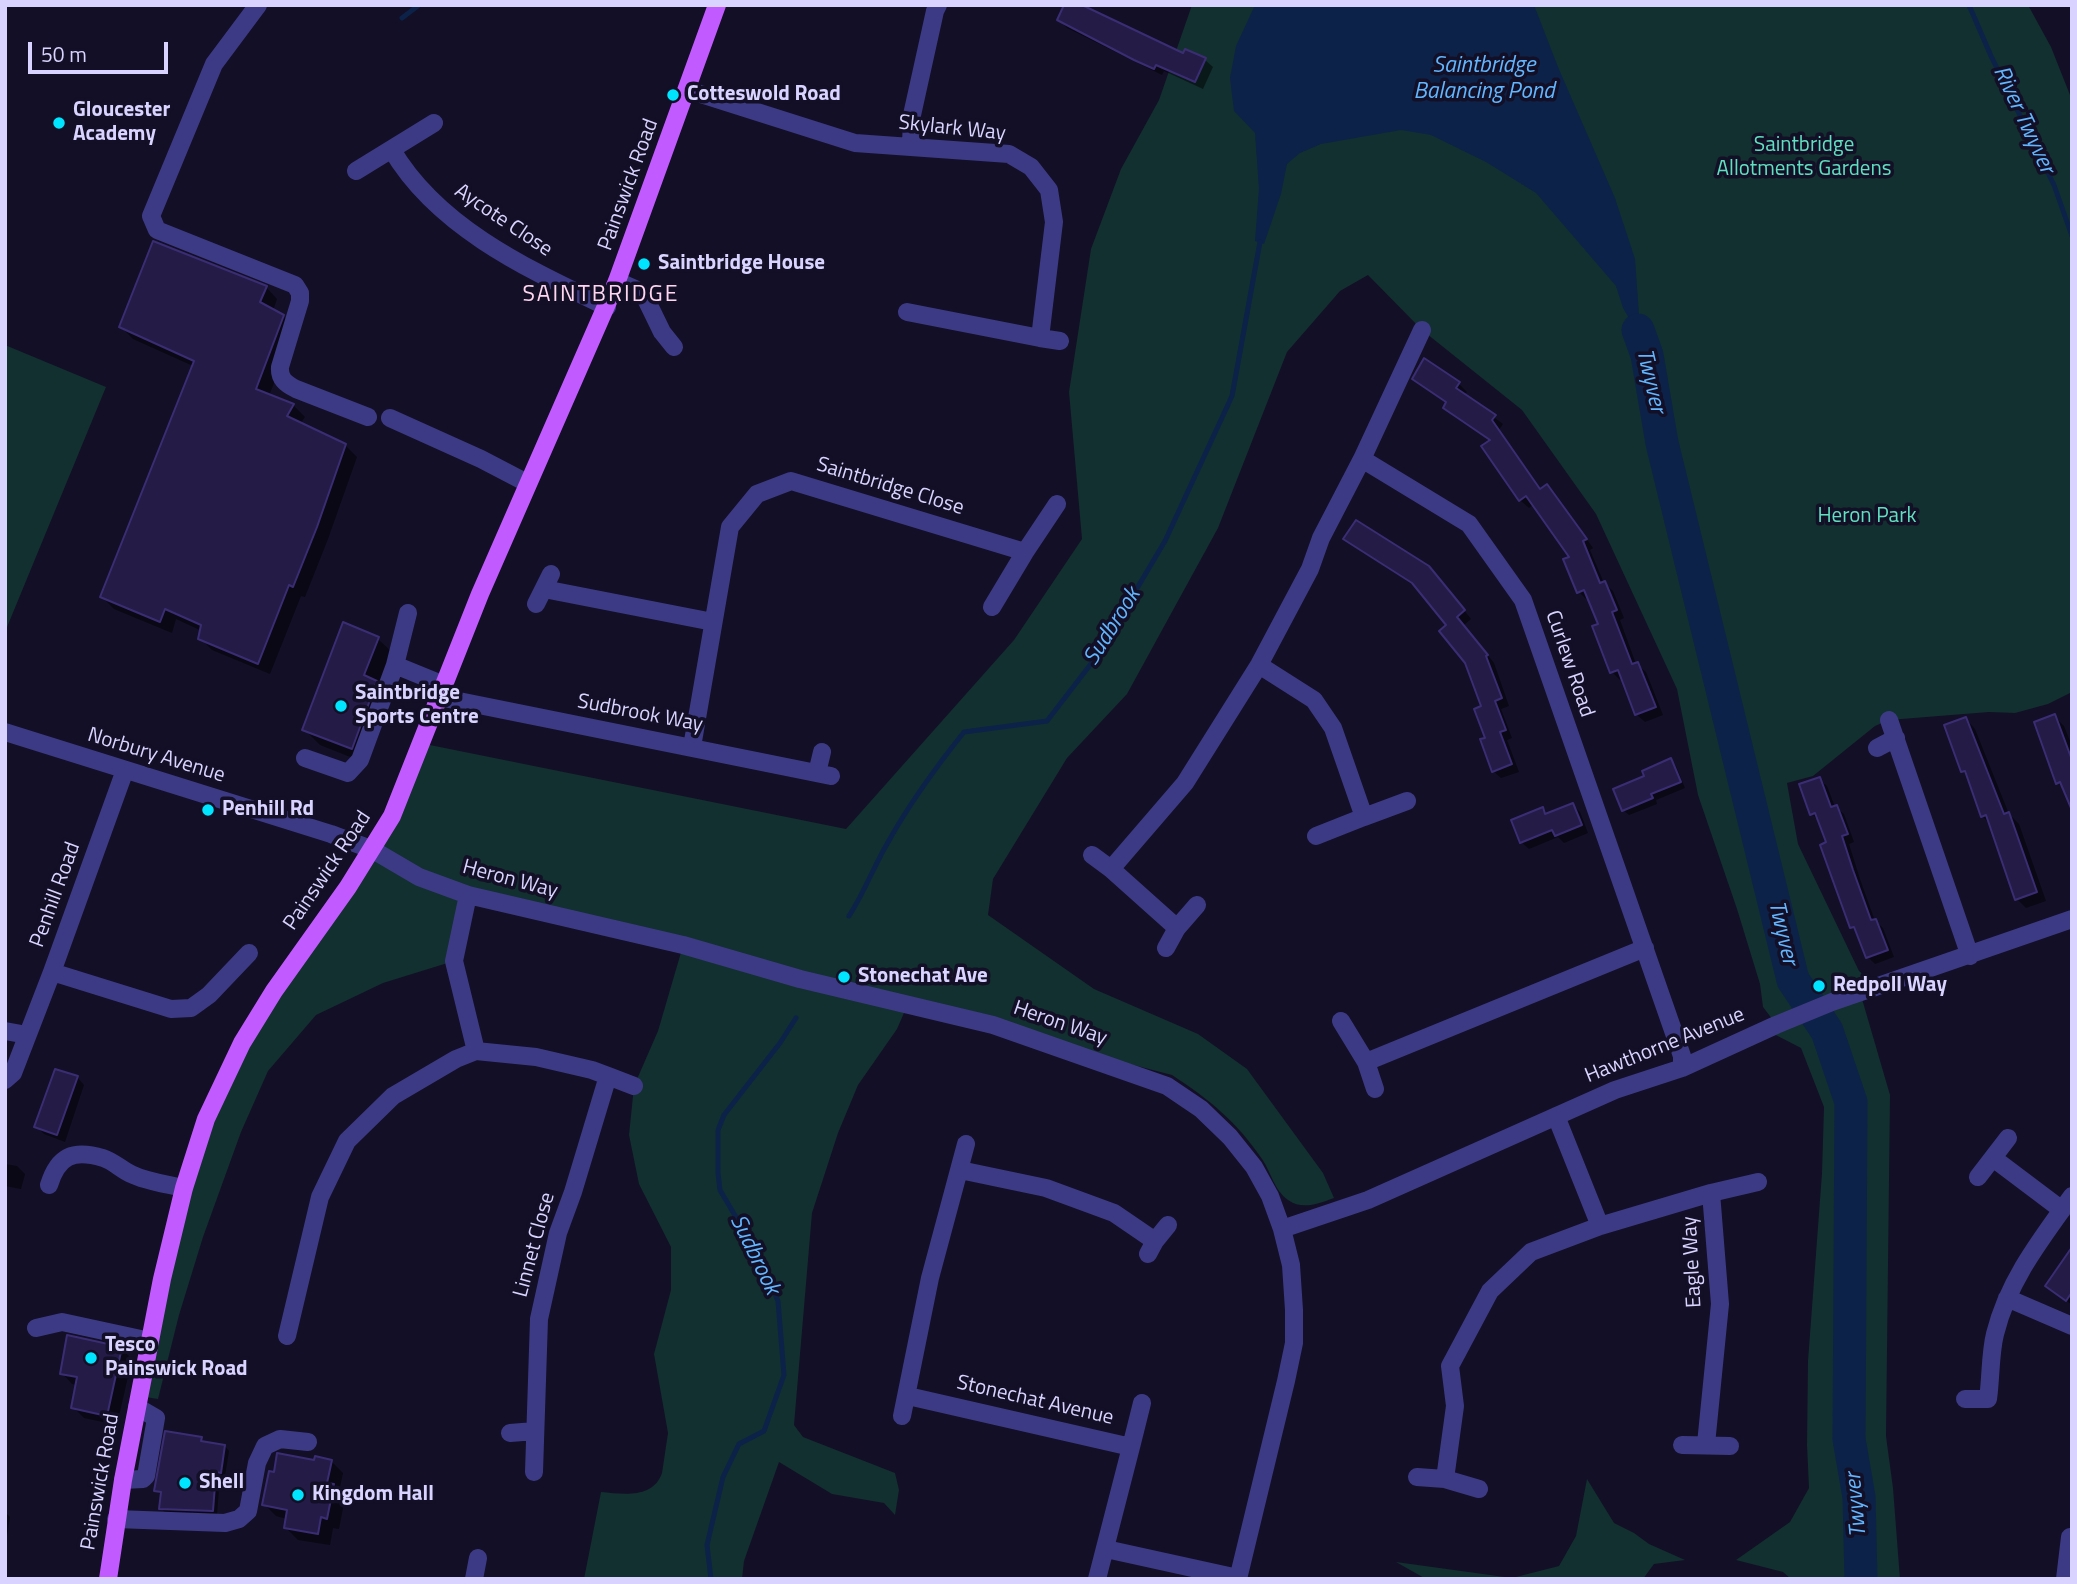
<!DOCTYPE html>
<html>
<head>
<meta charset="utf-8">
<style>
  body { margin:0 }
  #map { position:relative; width:2077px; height:1584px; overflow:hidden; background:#130f26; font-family:"Titillium Web",sans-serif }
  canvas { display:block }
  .frame { position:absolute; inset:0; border:7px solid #d9d4ff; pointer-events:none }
  .scale { position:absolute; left:28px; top:42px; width:140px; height:32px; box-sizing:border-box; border:4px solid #d9d4ff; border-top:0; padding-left:9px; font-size:21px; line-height:24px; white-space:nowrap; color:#d9d4ff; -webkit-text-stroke:5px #130f26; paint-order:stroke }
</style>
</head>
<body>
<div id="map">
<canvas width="2077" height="1584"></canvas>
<div class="frame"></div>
<div class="scale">50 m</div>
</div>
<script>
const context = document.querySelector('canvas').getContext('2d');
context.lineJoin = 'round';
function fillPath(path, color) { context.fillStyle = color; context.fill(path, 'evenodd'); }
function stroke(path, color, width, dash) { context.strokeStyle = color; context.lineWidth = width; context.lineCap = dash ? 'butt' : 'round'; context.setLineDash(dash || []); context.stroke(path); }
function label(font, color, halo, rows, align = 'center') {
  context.font = font + ' "Titillium Web",sans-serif'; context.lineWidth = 7; context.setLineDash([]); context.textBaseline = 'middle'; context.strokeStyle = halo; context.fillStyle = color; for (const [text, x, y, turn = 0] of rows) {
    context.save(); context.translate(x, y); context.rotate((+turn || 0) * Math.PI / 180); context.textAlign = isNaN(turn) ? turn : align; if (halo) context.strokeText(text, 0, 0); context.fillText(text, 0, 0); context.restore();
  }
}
const green = new Path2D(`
  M1192,5H2028L2051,47L2072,100V692L2048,704L2015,713L1989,712L1889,720L1875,726L1813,776L1787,783L1798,844L1859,971L1877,986L1860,992L1890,1095L1886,1436L1893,1488L1900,1579H1791L1783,1572L1736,1560L1790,1522L1809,1488L1807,1445L1808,1361L1822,1173L1824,1107L1801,1048L1766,1030L1776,1024L1763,1007L1760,984L1737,909L1698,795L1677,689L1596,514L1522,410L1422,330L1368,275L1340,291L1287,352L1218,528L1127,694L1067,758L993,879L988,915L1094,989L1198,1034L1247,1069L1323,1173L1334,1198C1318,1204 1302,1210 1288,1200C1274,1190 1271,1172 1262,1159C1236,1121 1210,1100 1172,1075L907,1006L897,1029L858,1085L838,1133L812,1213L794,1425L803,1437L895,1473L899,1490L895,1515L884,1503L832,1494L779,1462L744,1561L742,1579H584L601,1492C623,1494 653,1499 662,1473L668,1433L654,1354L671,1290V1247L639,1184L629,1135L634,1086L658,1031L682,949L468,895L454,961L383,983L316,1015L268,1071L241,1132L203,1237L179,1315L158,1399L139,1396L162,1279L223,1083L348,887L420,743L846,829L1014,640L1082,539L1069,392L1091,249L1121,169L1159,100Z
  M5,345L106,387L5,632Z
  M1587,1479L1614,1523L1634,1533L1649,1544L1685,1560L1654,1564L1643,1579H1426L1396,1562L1512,1578L1559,1566L1576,1536Z`);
const water = new Path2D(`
  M1255,5H1534L1558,67L1615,198L1635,259L1640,329L1636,330L1623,308L1616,286L1536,193L1486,162L1431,135L1401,130L1321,144L1300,153L1287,164L1281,194L1264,244L1255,241L1259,189L1255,133L1234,111L1230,78L1236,46Z`);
const shadow = new Path2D(`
  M1066,5H1084L1093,12L1184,56L1205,60L1213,67L1203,89L1164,71L1162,75L1067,28L1059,20Z
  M266,287L277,299L273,311L283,316L295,328L269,396L293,405L305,417L300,424L345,445L357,457L328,539L305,597L301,596L270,674L212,650L200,638L202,631L176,619L172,633L114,609L102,597L193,366L133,339L121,327Z
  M1414,379L1459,384L1467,392L1464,395L1503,424L1499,430L1542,490L1547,486L1555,495L1593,548L1590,550L1604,583L1613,591L1624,618L1620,620L1636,664L1646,672L1663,715L1645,722L1636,714L1623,679L1620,680L1612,672L1600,625L1589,599L1587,600L1579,592L1572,557L1534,504L1529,508L1520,500L1491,441L1453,416L1445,407L1447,404Z
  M1345,539L1437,576L1471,619L1464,625L1494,663L1509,706L1501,709L1512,738L1507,740L1519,772L1501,778L1493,771L1483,707L1466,662L1449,626L1418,588L1353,546Z
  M378,639L394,654L392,699L368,764L320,745L304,729Z
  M2054,716L2064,726L2072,746V807L2065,790L2058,783Z
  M1966,719L1975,729L2009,814L2019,824L2046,901L2026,908L2017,899L1990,824L1982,816L1969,777L1963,771Z
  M1671,760L1676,766L1685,788L1656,800L1657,804L1629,815L1623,810Z
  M1819,779L1827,786L1835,807L1844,814L1854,842L1849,844L1860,879L1875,921L1883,928L1894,957L1875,964L1868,957L1859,934L1852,927L1828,843L1819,821L1812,814Z
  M1573,805L1580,812L1588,833L1564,843L1558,837L1529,849L1521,842L1542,809L1548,815Z
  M77,1077L84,1085L65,1142L44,1134L36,1126Z
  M5,1164L17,1166L25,1174L21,1189L5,1186Z
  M2072,1250V1305L2047,1285Z
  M121,1348L132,1359L117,1425L84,1418L73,1407L77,1385L72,1384L62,1373Z
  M201,1439L206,1443L225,1446L229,1451L225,1476H220L217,1515L166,1513L161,1509V1495L156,1490Z
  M316,1462H332L343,1473L339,1492L345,1498L339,1529L333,1528L330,1545L298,1540L286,1528L287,1519L276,1516L264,1504Z
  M5,1512L10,1517L5,1549Z`);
const stream = new Path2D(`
  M1969,5L1991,56L2054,185L2072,236
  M402,18L419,5
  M849,916C864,893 873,868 887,844C909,804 936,767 964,732L1047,721L1097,656L1165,541L1232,396L1260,242
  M711,1579L707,1545L723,1477L739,1444L764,1431L784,1375L778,1301L760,1258L720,1190L718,1173V1130L724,1115L780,1043L796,1018`);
const river = new Path2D(`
  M1638,330L1647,355L1662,443L1793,980L1827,1031L1851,1102L1849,1439L1859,1497L1861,1579`);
const building = new Path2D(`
  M1064,5H1082L1183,53L1185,49L1206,58L1195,82L1156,65L1154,69L1134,60L1057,20Z
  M153,241L267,286L260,302L284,315L256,389L294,404L287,416L346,444L317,527L293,587L289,585L258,664L198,639L201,625L165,609L160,622L100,597L194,361L119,327Z
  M1424,358L1460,382L1456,388L1496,415L1492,420L1540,489L1547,484L1587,539L1583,541L1600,583L1605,581L1617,610L1612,612L1632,664L1638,662L1656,707L1635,715L1618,670L1610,673L1592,626L1598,624L1584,590L1577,593L1563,559L1569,557L1526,496L1519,501L1481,446L1490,440L1443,408L1446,402L1412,379Z
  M1356,520L1429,566L1465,610L1457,617L1488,655L1486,656L1502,698L1495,701L1506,730L1500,732L1512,764L1492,772L1480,739L1485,738L1474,709L1481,706L1465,663L1439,631L1446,625L1412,583L1343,539Z
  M343,622L379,637L364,675L377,681L352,749L302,730Z
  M2055,714L2072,760L2071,808L2060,782L2056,784L2034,722Z
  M1966,717L2004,814L2009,812L2037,892L2015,900L1986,815L1981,817L1965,771L1961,772L1944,725Z
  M1671,758L1681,782L1651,794L1653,798L1622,811L1613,789L1644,776L1642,771Z
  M1820,777L1831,807L1837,805L1848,834L1842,836L1853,870L1871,920L1876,919L1888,950L1866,958L1854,927L1850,928L1820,845L1826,842L1815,813L1810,815L1799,784Z
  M1573,803L1582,825L1555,836L1552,830L1520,843L1511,820L1543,807L1545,814Z
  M55,1069L78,1076L57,1135L34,1127Z
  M2072,1247V1292L2066,1301L2045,1286Z
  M67,1335L122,1347L107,1416L71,1408L77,1377L60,1374Z
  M165,1431L202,1437L201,1441L225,1445L221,1473L216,1472L213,1511L159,1509L161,1492L154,1491Z
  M277,1453L314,1460L315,1456L332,1460L327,1483L334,1484L327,1519L321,1517L318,1534L284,1528L287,1510L262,1505L269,1471L274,1472Z`);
const minor = new Path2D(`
  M258,5L214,64L151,216L157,230L295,285L300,293V301L280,367C279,379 286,384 296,389L368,417
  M688,90L855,143L1009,154L1031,167L1049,190L1054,222L1040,338L907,312
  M911,146L912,115L935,11L938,5
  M392,150C438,228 528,269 607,307
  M356,171L434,123
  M617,281L635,289L645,297L662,332L674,347
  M1040,338L1060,341
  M390,418L481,459L527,483
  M1362,459L1469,524L1523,600L1682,1056V1068
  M544,589L713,622
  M536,604L551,574
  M992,607L1025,552L1057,504
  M408,613L395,665L444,685
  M1259,665L1314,700L1333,728L1364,817L1407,801
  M439,697L831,776
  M1889,720L1970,956
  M5,732L331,834L373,850L419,877L468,895L683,945L800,979L993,1025L1167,1086L1201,1109L1230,1137L1254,1167L1270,1196L1282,1229L1291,1265L1294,1310V1343L1286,1381L1238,1579
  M692,747L730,527L757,494L791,481L1025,552
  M1877,748L1896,738
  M305,758L348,773L360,760L395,665
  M817,773L822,752
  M1316,836L1364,817
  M1092,855L1111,869
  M468,895L454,961L476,1051
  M1177,928L1197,905
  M1166,948L1177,928L1111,869L1185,783L1259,665L1310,569L1321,538L1362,459L1422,330
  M52,972L171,1009L191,1008L209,995L249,953
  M1341,1021L1366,1062L1645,948
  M5,1031L27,1035
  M1366,1062L1375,1089
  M608,1076L634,1086
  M5,1080L13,1073L52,972L125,770
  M1556,1116L1600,1226L1711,1193L1720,1304L1706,1444
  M1993,1158L2062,1210
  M960,1170L1046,1188L1114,1213L1155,1241
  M1978,1177L2008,1138
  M49,1185C58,1156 73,1149 103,1158C113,1161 122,1170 131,1174C147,1182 167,1184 184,1188
  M1711,1193L1758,1182
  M1282,1229L1368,1200L1615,1090L1682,1068L1776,1025L1832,1002L2072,919
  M1148,1254L1155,1241L1168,1225
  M2007,1298L2072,1326
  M36,1328L62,1322L150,1341
  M287,1336L320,1197L347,1141L393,1096L456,1059L476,1051L536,1057L592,1070L608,1076L573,1192L558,1233L539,1319L534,1472
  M908,1396L1131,1447L1097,1579
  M1965,1399H1988C1991,1378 1990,1354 1995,1334C2008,1281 2041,1239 2072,1196
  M902,1416L930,1278L966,1144
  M510,1433L535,1431
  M1682,1445L1730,1446
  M1131,1447L1142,1403
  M1417,1477L1445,1479
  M123,1480L143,1479L146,1476L156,1418L137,1407
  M1479,1489L1445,1479L1455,1406L1450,1366L1490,1291L1531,1252L1600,1226
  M116,1519L225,1523L239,1519L248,1511L257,1463L265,1446L280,1439L308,1442
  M1106,1549L1238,1578
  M474,1579L478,1558
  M2065,1579L2070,1537`);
const major = new Path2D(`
  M108,1579L123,1480L162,1279L184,1188L206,1119L242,1043L274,991L348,887L392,816L480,594L617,281L717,5`);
const markers = [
  [673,95,7,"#00e5ff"],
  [59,123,7,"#00e5ff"],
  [644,264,7,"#00e5ff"],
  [341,706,7,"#00e5ff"],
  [208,810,7,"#00e5ff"],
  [844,977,7,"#00e5ff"],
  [1819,986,7,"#00e5ff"],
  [91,1358,7,"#00e5ff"],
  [185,1483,7,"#00e5ff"],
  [298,1495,7,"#00e5ff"]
];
const poiNames = [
  ["Cotteswold Road",687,95],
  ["Gloucester",73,111],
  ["Academy",73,135],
  ["Saintbridge House",658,264],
  ["Saintbridge",355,694],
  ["Sports Centre",355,718],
  ["Penhill Rd",222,810],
  ["Stonechat Ave",858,977],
  ["Redpoll Way",1833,986],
  ["Tesco",105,1346],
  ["Painswick Road",105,1370],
  ["Shell",199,1483],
  ["Kingdom Hall",312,1495]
];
const streetNames = [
  ["Skylark Way",952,129,6],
  ["Painswick Road",629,185,-70],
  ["Aycote Close",503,221,34],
  ["Saintbridge Close",890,487,17],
  ["Curlew Road",1569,664,71],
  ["Sudbrook Way",640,714,11],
  ["Norbury Avenue",156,756,17],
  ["Painswick Road",328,871,-56],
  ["Heron Way",510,880,15],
  ["Penhill Road",56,895,-70],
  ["Heron Way",1060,1024,19],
  ["Hawthorne Avenue",1665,1046,-22],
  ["Linnet Close",535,1245,-75],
  ["Eagle Way",1693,1262,-93],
  ["Stonechat Avenue",1035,1401,13],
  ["Painswick Road",101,1482,-80]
];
const parkNames = [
  ["Saintbridge",1804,146],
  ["Allotments Gardens",1804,170],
  ["Heron Park",1867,517]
];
const waterNames = [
  ["Saintbridge",1484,66],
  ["Balancing Pond",1484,92],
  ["River Twyver",2023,120,65],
  ["Twyver",1650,381,77],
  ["Sudbrook",1113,627,-58],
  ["Twyver",1782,933,77],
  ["Sudbrook",754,1255,64],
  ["Twyver",1857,1505,-95]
];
const neighbourhoodNames = [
  ["SAINTBRIDGE",601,295]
];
fillPath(green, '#12302f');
fillPath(water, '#0c2248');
fillPath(shadow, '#0007');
stroke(stream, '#0c2248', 5);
stroke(river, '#0c2248', 33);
fillPath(building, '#241b47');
stroke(building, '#3b2d73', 2);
stroke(minor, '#3d3a85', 18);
stroke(major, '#c25bff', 18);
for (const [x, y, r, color] of markers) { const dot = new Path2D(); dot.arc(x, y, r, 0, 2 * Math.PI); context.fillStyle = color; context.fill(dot); stroke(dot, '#130f26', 2.5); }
label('bold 21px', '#d9d4ff', '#130f26', poiNames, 'left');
label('21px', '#d9d4ff', '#130f26', streetNames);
label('21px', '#5fe0c0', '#130f26', parkNames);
label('italic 23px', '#62b6ff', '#130f26', waterNames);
context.letterSpacing = '2px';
label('23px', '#ffd6f0', '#130f26', neighbourhoodNames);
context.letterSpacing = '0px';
</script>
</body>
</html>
